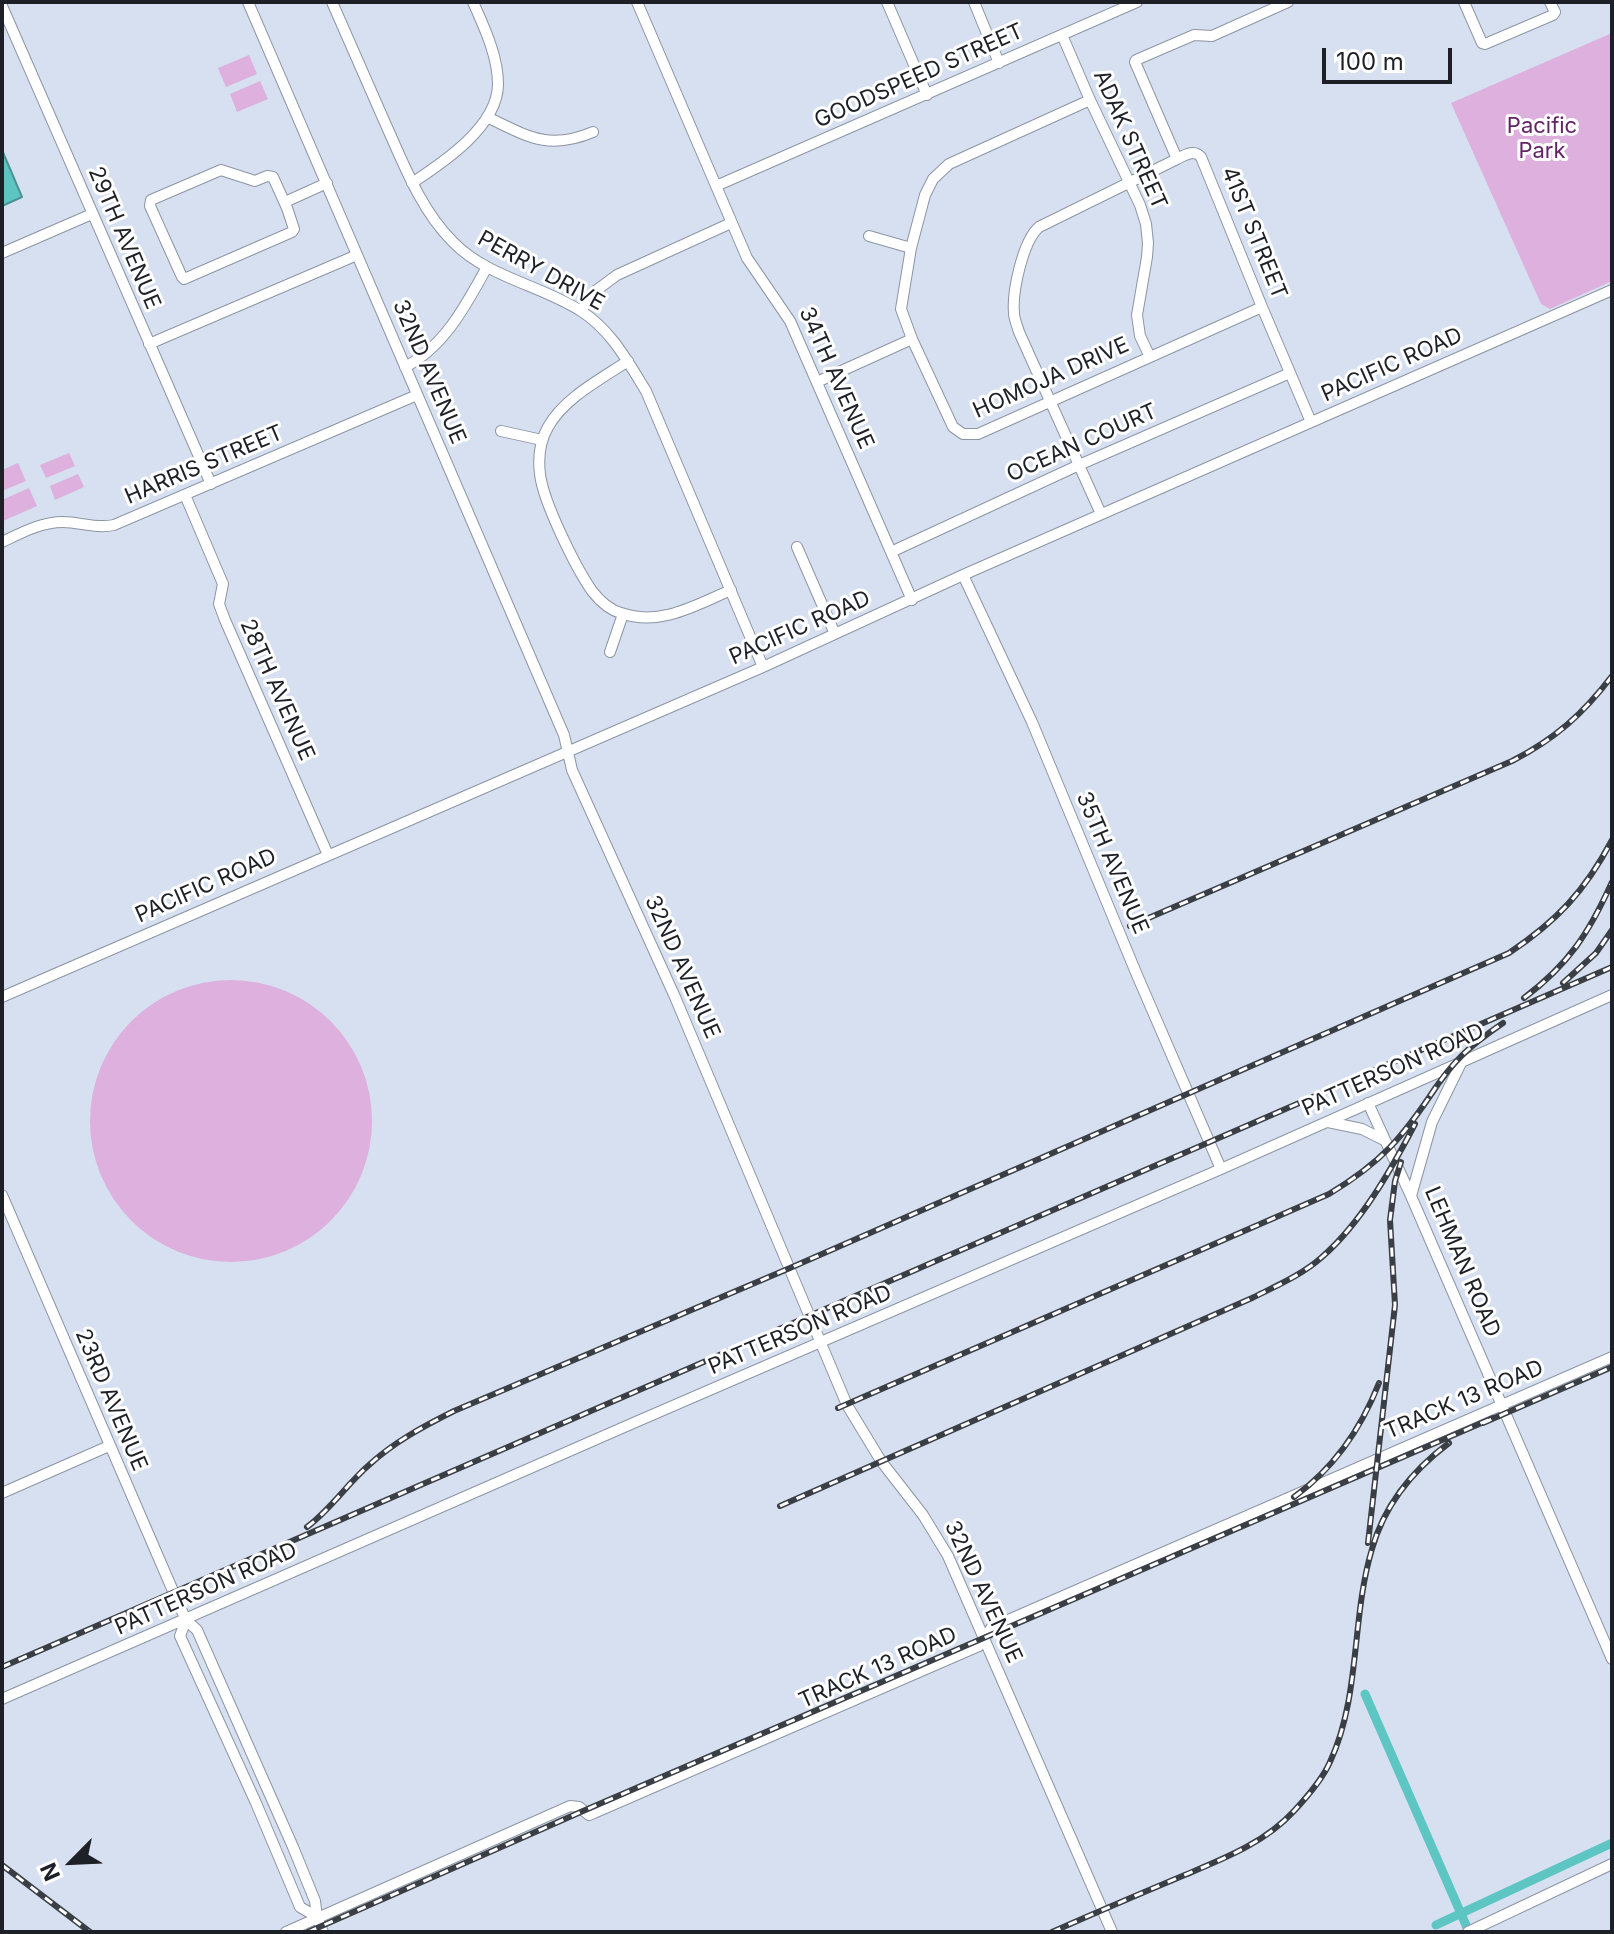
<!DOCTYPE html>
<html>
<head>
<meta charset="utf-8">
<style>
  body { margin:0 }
  #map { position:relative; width:1614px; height:1934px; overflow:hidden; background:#d6e0f0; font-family:Inter,sans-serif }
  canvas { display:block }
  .frame { position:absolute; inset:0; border:4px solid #1d2026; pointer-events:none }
  .north { position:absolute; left:32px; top:1822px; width:80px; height:80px; -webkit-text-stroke:6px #fff; paint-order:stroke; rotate:246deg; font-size:22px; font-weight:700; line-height:32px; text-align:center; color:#1d2026 }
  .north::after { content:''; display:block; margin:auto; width:28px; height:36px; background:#1d2026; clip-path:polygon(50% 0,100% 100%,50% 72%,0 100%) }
  .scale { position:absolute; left:1322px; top:48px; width:130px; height:36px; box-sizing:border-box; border:4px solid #1d2026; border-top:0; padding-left:10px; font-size:24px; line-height:28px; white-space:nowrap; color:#1d2026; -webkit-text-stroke:6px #fff; paint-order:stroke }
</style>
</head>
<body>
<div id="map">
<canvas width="1614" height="1934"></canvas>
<div class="frame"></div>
<div class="north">N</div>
<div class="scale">100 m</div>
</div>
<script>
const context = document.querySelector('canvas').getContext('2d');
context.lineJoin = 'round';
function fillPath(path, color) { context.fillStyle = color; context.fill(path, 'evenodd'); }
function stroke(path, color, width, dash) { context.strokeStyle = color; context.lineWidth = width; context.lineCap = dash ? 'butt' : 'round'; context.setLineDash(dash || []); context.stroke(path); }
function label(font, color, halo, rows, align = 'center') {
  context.font = font + ' Inter,sans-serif'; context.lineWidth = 6; context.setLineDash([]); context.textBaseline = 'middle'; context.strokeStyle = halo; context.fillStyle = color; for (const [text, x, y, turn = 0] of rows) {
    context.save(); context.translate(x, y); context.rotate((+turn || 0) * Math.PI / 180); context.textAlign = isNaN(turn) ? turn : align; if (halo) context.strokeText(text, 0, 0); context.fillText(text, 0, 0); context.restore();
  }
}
const green = new Path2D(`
  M1612,33V281L1550,309L1541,304L1451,103Z
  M249,55L257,74L226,87L218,68Z
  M260,81L268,99L237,112L230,94Z
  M69,453L75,466L46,478L40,465Z
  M18,463L26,481L2,491V470Z
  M78,474L84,487L55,500L50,486Z
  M29,488L37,506L3,521L2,500Z
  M90 1121a141 141 0 1 1 282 0a141 141 0 1 1-282 0Z`);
const water = new Path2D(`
  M2,150L22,197L2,206Z`);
const canal = new Path2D(`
  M1365,1694L1469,1932
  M1436,1925L1612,1843`);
const minor = new Path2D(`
  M248,2L564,735L572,770L675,997L847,1405L881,1461L923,1515L948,1556L1112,1932
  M332,2C350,43 368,84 386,125C404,165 421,210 453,242C487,277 540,285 581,311C611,330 628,362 646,391L763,667
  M637,2L747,258L790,321L912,600
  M887,2L927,95
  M974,2L999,63
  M1464,2L1482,43L1485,44L1553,15L1555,12L1550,2
  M2,6L211,484
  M1062,35L1090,100L1140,205L1146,224L1148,243L1147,257L1137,315L1140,336L1150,357
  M1090,100L949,164L933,179L925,195L911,248L901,309L912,339L953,427L963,434H978L1262,307
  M487,117C527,136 548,151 593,132
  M1177,159L1135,62L1136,60L1194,35L1212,36L1288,2
  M221,170L255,181L267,176L273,177L287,208L294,229L292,232L184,279L182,277L150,206L151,200Z
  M412,183C444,162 498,126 498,84C498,56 484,27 473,2
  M716,186L1137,2
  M285,202L327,183
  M869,236L911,248
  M2,253L92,214
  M581,311L594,292L617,275L731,223
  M149,344L357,255
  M628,361C601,379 564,398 548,427C540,441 538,458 540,474C543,502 576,568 592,591C599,600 610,610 621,613C660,627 696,605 731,590
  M405,367C445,346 466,305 487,267
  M817,382L912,339
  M501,431L542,440
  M185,495L223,584L219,604L225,620L328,855
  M1101,514L1019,332C1017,325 1014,319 1014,313C1012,291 1023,241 1039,227L1177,159C1185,155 1194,149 1201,157L1262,307L1311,422
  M2,542C21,533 41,522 63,522C80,522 96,529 114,525L417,395
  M797,547L835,634
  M891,552L1079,465L1290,373
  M963,575L1032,722L1137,975L1221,1169
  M610,652L623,614
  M2,997L763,667L963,575L1612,290
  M1368,1103L1411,1196L1612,1659
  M1328,1122L1362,1129L1384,1140
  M2,1195L176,1598L186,1620L197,1630L293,1847L315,1901L317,1917L323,1932
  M1411,1196L1432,1122L1461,1063
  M2,1493L109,1446
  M186,1620L180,1636L256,1803L300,1907L317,1917
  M2,1699L638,1421L1221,1169L1612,995
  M286,1932L570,1806L579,1807L589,1815L594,1813L979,1646L992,1627L1612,1357
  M1468,1932L1612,1864`);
const rail = new Path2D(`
  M1130,926L1512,761C1555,739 1583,714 1612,676
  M1563,983L1596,953L1612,930
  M1524,998C1569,964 1589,933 1612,882
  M1430,1096C1453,1061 1468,1047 1503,1023
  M838,1408L1329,1194C1382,1162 1403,1137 1436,1087
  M1483,1423L1612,1367
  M1294,1497C1334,1468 1361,1429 1379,1383
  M780,1506L1252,1298C1276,1286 1302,1275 1322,1257C1361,1223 1391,1170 1415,1124
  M307,1527C331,1509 347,1484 369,1465C394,1442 424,1426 454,1411L790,1268L1509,953C1557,921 1585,891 1612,840
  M1368,1543L1395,1305L1390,1220L1395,1181L1401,1162
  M2,1667L1612,967
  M2,1865L90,1932
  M308,1932L583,1811L1493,1418
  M1052,1932C1095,1913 1137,1895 1180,1877C1220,1860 1264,1844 1294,1811C1307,1797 1322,1780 1330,1762C1361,1695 1351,1619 1372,1549C1384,1506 1413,1470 1449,1443`);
const streetNames = [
  ["GOODSPEED STREET",919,76,-24],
  ["ADAK STREET",1130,140,66],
  ["41ST STREET",1254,233,68],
  ["29TH AVENUE",124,238,67],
  ["PERRY DRIVE",541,271,29],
  ["PACIFIC ROAD",1392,365,-24],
  ["32ND AVENUE",429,372,67],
  ["34TH AVENUE",836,378,66],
  ["HOMOJA DRIVE",1051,378,-24],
  ["OCEAN COURT",1082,443,-24],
  ["HARRIS STREET",204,465,-23],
  ["PACIFIC ROAD",800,628,-24],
  ["28TH AVENUE",277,690,66],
  ["35TH AVENUE",1112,863,67],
  ["PACIFIC ROAD",206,886,-24],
  ["32ND AVENUE",682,967,66],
  ["PATTERSON ROAD",1393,1070,-24],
  ["LEHMAN ROAD",1462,1262,67],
  ["PATTERSON ROAD",800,1330,-23],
  ["23RD AVENUE",111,1400,67],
  ["TRACK 13 ROAD",1464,1400,-23],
  ["PATTERSON ROAD",206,1589,-24],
  ["32ND AVENUE",983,1592,65],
  ["TRACK 13 ROAD",878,1668,-24]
];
const parkNames = [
  ["Pacific",1542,126],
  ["Park",1542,151]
];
fillPath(green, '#ddb0de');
fillPath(water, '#5dc6c3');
stroke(water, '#4a9494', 2);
stroke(canal, '#5dc6c3', 9);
stroke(minor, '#8c95a3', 12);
stroke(minor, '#fff', 10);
stroke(rail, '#3a3e45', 6);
stroke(rail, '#fff', 3, [9]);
label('22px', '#1d2026', '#fff', streetNames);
label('22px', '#632467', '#fff', parkNames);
</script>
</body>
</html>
